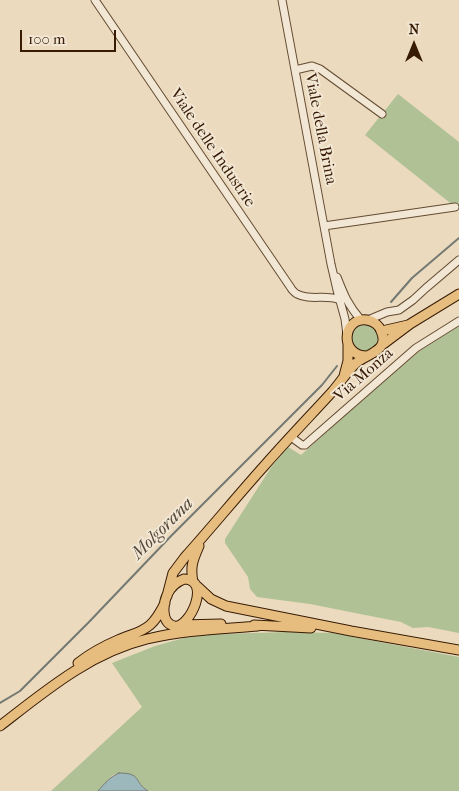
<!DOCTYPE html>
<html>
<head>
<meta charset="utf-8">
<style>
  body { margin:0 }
  #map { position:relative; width:459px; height:791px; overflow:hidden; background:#ebdabd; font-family:"IM FELL French Canon",serif }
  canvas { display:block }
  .north { position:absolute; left:389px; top:20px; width:50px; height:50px; -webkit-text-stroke:4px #f2e7d4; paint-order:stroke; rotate:0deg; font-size:14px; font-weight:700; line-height:20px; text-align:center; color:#371b05 }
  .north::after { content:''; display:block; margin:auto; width:18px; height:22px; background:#371b05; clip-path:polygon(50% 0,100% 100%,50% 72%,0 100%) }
  .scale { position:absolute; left:20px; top:30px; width:96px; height:22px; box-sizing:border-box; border:2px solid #371b05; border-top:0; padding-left:6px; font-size:15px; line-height:18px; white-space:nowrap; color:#371b05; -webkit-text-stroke:4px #f2e7d4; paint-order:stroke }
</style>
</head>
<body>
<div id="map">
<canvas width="459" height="791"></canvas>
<div class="north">N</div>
<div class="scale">100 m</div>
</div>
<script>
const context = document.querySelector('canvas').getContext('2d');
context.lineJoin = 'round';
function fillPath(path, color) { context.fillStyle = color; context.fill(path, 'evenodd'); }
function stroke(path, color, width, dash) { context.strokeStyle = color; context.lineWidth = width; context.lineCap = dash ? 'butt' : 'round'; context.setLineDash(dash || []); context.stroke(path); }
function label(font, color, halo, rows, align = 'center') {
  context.font = font + ' "IM FELL French Canon",serif'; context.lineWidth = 4; context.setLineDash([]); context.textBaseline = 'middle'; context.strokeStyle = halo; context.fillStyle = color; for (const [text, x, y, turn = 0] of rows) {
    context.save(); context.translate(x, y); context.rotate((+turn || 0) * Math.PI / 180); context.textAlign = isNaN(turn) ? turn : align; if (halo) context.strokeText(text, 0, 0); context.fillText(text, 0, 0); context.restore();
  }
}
const green = new Path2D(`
  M398,94L459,142V210L365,135Z
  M352 338a13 13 0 1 1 26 0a13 13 0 1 1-26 0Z
  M459,326V633L428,627L413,628L401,622L350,612L310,604L257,597L250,589L248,577L225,543V539L272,466L288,447L301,455L353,408L421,350Z
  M287,632L333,633L459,657V791H148L144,789L137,779L119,773L113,775L109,779L98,791H51L142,707L112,663L155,646L184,638L217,634Z`);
const water = new Path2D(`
  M119,773C143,773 133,782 148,791H98C104,784 110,777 119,773Z`);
const stream = new Path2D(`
  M391,302L412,278L459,238
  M0,703L20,691L88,623L172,535L322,385L337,366`);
const minor = new Path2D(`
  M95,0L291,288C291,289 296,294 297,294C310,301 326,294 340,300
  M282,0L331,264L337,290L345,319L347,335
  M295,70L312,66L320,69L382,114
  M324,226L455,207
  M337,277C344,295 348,305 361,320
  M368,320L387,312L399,310L413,300L426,288L459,260
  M291,437L302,445H305L416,348L459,321`);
const major = new Path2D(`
  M382,331L408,325
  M382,345L410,324L459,294
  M344,376L348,361V345
  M184,579C212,579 190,629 174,626C161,623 163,604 167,595C170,588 176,582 184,579Z
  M193,582C190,566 193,560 199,546
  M197,586L211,599L226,606L351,631L459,650
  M167,596L173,573L185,557C212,527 238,495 265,465C287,440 310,416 332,392C340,383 346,373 354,365C364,354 391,352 381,331C379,325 373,321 367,320C342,317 339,356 367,356
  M181,625L221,624
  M254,625L311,628
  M78,663C91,653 104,646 118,640C129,635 141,633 150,625C157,619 161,611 165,603
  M0,726C45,691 90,653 147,639C183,630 221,629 258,626`);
const streetNames = [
  ["Viale della Brina",320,129,79],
  ["Viale delle Industrie",212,148,56],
  ["Via Monza",364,375,-41]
];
const waterNames = [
  ["Molgorana",163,529,-45]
];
fillPath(green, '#b1c196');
fillPath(water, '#9db8bc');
stroke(water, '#747973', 1);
stroke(stream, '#747973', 2);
stroke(minor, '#644b33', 9);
stroke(major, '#371b05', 11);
stroke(minor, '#f2e7d4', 7);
stroke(major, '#e6bd7e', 9);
label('16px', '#371b05', '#f2e7d4', streetNames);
label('italic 18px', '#564a3c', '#f2e7d4', waterNames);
</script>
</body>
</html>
